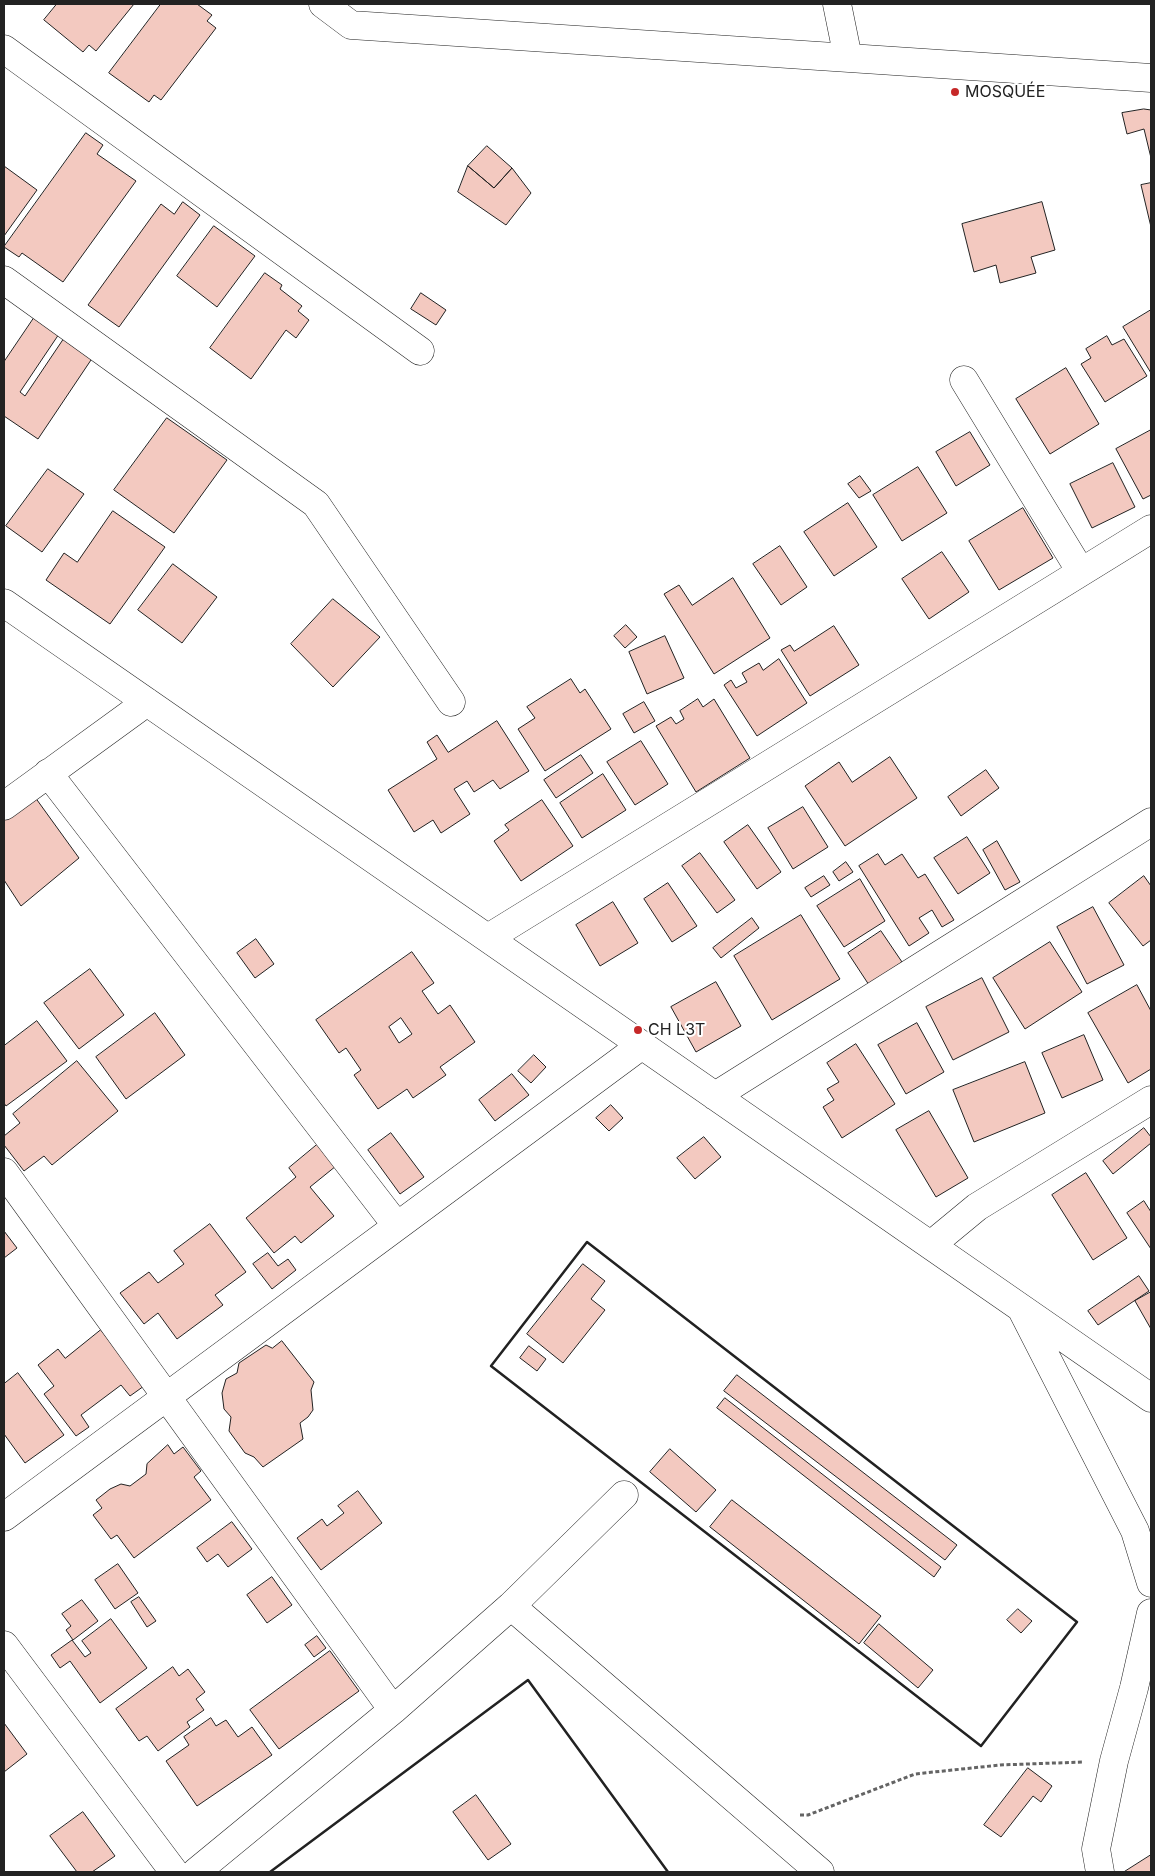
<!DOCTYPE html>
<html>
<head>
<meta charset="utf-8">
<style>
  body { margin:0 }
  #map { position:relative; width:1155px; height:1876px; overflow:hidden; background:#fff; font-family:Inter,sans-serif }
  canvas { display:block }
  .frame { position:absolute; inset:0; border:5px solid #222; pointer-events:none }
</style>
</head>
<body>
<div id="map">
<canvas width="1155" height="1876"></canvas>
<div class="frame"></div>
</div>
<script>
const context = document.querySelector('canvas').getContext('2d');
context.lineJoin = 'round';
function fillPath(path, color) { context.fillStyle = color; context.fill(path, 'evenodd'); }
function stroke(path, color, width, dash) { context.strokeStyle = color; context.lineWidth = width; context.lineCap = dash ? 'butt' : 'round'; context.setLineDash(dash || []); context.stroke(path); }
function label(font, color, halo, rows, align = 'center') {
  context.font = font + ' Inter,sans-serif'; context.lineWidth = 4; context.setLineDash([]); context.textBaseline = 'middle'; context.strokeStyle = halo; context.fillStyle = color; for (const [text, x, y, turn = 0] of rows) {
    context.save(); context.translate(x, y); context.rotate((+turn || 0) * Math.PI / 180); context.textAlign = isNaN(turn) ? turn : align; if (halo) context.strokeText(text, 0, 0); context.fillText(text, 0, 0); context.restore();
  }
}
const building = new Path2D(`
  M57,4H134L96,51L89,45L83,52L44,20Z
  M161,4H197L212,15L207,21L216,28L161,100L154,95L149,102L109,73Z
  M1144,109L1151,110V158L1144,129L1127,134L1122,113Z
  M86,133L103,145L97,154L136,181L63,282L22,253L19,257L4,247Z
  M487,146L512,168L494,188L468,166Z
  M4,166L37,190L4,236Z
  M468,166L494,188L512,168L531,193L506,225L458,192Z
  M1151,183V227L1141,185Z
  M183,202L200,215L119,327L88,305L161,204L174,214Z
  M1042,202L1055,250L1031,257L1036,273L1000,283L996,265L974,272L962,224Z
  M214,226L255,256L217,307L177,276Z
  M265,273L282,285L280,289L302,306L298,311L309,320L296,338L286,330L251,379L210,348Z
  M421,293L446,310L436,325L411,309Z
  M1151,310V373L1123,327Z
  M34,318L59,334L20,392L25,396L64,338L93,357L38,439L4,416V362Z
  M1107,336L1112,345L1124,339L1147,376L1105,402L1081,364L1091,358L1086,349Z
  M1066,368L1099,424L1050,454L1016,399Z
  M167,418L227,460L174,533L114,490Z
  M1151,430V495L1143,499L1116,449Z
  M970,432L990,465L956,486L936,452Z
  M1113,463L1135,507L1092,528L1070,484Z
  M918,467L947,513L902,541L873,495Z
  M48,469L84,494L42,552L6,526Z
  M860,476L871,491L859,498L848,484Z
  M848,503L877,547L834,576L804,532Z
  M1023,508L1053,558L999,590L969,541Z
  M113,511L165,547L110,624L46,580L64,553L77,562Z
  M780,546L807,587L781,605L753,564Z
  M942,552L969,592L929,619L902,579Z
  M173,564L217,597L182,643L138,610Z
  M733,578L770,638L714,674L664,594L679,585L692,605Z
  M333,599L380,637L333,687L291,644Z
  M626,625L637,637L625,648L614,636Z
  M834,626L859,665L810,696L781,650L790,645L794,651Z
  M665,636L684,678L647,694L629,652Z
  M779,659L807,703L757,736L724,685L731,680L736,688L747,682L742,673L759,663L763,670Z
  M571,679L580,693L585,689L611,729L545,771L518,729L535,718L527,707Z
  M698,699L703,707L714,699L750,758L696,792L656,726L671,717L676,724L684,719L680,711Z
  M644,702L655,721L634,733L623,714Z
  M497,721L529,771L500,789L493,780L474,792L467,781L454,789L470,814L441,833L433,820L414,832L388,790L437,759L427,742L437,735L448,752Z
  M641,741L668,784L635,805L607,762Z
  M581,755L593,773L556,798L544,780Z
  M890,757L917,798L845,846L805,786L839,762L852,782Z
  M986,770L999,788L961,816L948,797Z
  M603,774L626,810L582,838L560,803Z
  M32,793L79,858L21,906L4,880V821Z
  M542,800L573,846L521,881L494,841L509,830L505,825Z
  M803,807L828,847L793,869L768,828Z
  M748,825L781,872L757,889L724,842Z
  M967,837L990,873L958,894L934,858Z
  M997,841L1020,882L1005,890L983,850Z
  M700,853L735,900L717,913L682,866Z
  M878,854L885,865L902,854L918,878L925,874L954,920L942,927L932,910L919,918L929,933L909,946L859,866Z
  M846,862L853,872L839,881L833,872Z
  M824,876L830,885L811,897L805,888Z
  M1144,876L1151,886V940L1143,946L1109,903Z
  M860,879L885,921L844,947L817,906Z
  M668,883L697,926L672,942L644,899Z
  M613,902L638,943L600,966L576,925Z
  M1093,907L1124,965L1087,984L1057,927Z
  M801,915L840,979L772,1020L734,956Z
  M752,918L759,928L721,958L713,948Z
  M881,931L902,962L869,985L848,953Z
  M256,939L274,964L255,978L237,953Z
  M1050,942L1082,992L1025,1029L993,978Z
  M412,952L434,983L422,991L438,1014L450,1005L475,1042L440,1067L446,1075L413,1098L407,1089L378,1109L354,1075L361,1070L346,1048L339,1053L316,1020ZM401,1018L412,1034L399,1043L389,1027Z
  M90,969L124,1015L79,1049L44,1003Z
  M982,978L1009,1032L953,1060L926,1007Z
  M716,982L741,1026L696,1052L671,1007Z
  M1137,985L1151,1011V1069L1128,1083L1088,1013Z
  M155,1013L185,1055L126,1099L96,1057Z
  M37,1021L67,1061L6,1106L4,1103V1046Z
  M917,1023L944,1072L906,1094L878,1045Z
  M1084,1035L1103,1080L1062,1098L1042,1053Z
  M856,1044L895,1104L842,1138L823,1107L834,1100L827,1089L839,1082L827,1063Z
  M534,1055L546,1067L531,1083L518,1071Z
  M77,1061L118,1111L52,1165L44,1156L24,1171L4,1145V1136L20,1123L13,1114Z
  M1025,1062L1045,1113L974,1142L953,1090Z
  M512,1074L529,1095L495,1121L479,1100Z
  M611,1105L623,1118L609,1131L596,1118Z
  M929,1111L968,1178L936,1197L896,1130Z
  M1144,1128L1151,1137V1143L1113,1174L1103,1161Z
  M391,1133L424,1177L400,1194L368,1150Z
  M704,1137L721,1157L695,1179L677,1158Z
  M318,1144L336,1166L310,1187L334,1216L301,1243L295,1236L274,1253L246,1218L296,1177L289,1168Z
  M1086,1173L1127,1238L1093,1260L1052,1195Z
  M1144,1201L1151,1212V1249L1127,1213Z
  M210,1224L246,1272L215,1295L223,1305L177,1339L158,1313L144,1324L120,1293L149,1272L158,1283L184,1264L174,1251Z
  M4,1231L17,1248L4,1258Z
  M268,1253L278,1266L288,1259L296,1270L272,1289L253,1264Z
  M583,1264L605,1281L591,1299L605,1310L563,1363L527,1334Z
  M1139,1276L1149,1291L1098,1325L1088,1311Z
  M1151,1292V1329L1135,1301Z
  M101,1330L144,1386L130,1396L121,1385L81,1415L89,1427L76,1436L44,1394L54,1386L38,1365L58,1349L65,1358Z
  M282,1341L314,1382L311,1390L313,1410L308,1417L300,1423L303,1439L263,1467L254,1457L245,1453L229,1431L231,1417L224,1409L222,1393L226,1379L237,1373L239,1363L266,1345L272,1348Z
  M529,1346L546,1359L537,1371L520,1358Z
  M18,1373L64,1435L25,1463L4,1434V1384Z
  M737,1375L957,1545L945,1560L724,1391Z
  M725,1398L941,1567L934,1577L717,1408Z
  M168,1445L174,1454L183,1447L201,1471L194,1477L211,1500L134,1558L117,1535L111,1539L93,1515L102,1508L96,1500L110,1489L121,1484L130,1486L146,1474L147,1464Z
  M670,1449L716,1490L696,1512L650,1472Z
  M358,1491L382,1523L321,1570L297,1538L322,1519L327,1526L344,1513L338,1506Z
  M732,1500L881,1616L859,1644L710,1527Z
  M232,1522L252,1549L228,1567L218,1554L207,1562L197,1548Z
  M118,1564L138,1593L115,1609L95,1580Z
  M272,1577L292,1605L267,1623L247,1595Z
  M139,1597L156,1621L147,1627L131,1602Z
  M82,1600L98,1621L73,1640L66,1630L71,1626L62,1614Z
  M1018,1609L1032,1621L1021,1633L1007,1620Z
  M111,1619L147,1668L100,1703L70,1661L60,1668L51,1655L72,1640L85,1657L91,1653L82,1641Z
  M879,1624L933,1670L918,1688L864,1643Z
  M317,1636L326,1648L314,1657L305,1645Z
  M330,1651L359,1691L279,1749L250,1710Z
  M173,1667L179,1676L188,1669L205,1692L196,1699L204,1710L187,1722L190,1727L158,1751L147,1736L139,1741L116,1709Z
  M211,1718L216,1726L226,1720L238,1737L252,1727L272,1755L197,1806L166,1761L189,1745L184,1737Z
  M4,1723L27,1754L4,1772Z
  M1028,1768L1052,1786L1041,1802L1033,1796L1001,1837L984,1825Z
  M476,1795L511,1844L488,1860L453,1812Z
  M83,1812L115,1856L92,1872H77L50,1836Z
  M1151,1855V1872H1124Z`);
const path = new Path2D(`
  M800,1815H808L915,1774L1000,1765L1083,1762`);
const minor = new Path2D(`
  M323,4L351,25L1151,78
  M837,4L848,58
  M4,49L420,351
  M4,280L316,504L451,702
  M964,380L1081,572
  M4,603L1151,1398
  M48,773L397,1226
  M4,806L147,702
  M488,938L1151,529
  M715,1096L1151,822
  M4,1172L393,1710
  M931,1245L977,1207L1151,1100
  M1022,1310L1135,1531L1151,1583
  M4,1517L642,1045
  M511,1606L820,1872
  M4,1645L174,1872
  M196,1872L393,1710L511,1606L624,1495
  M1100,1872L1096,1849L1114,1761L1134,1688L1151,1613`);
const wall = new Path2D(`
  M587,1242L1077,1622L981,1746L491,1366Z
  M270,1872L528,1680L668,1872`);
const markers = [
  [955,92,5,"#c62828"],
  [638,1030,5,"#c62828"]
];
const poiNames = [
  ["MOSQUÉE",965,92],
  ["CH L3T",648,1030]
];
fillPath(building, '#f3c9c0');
stroke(building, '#222', 1);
stroke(minor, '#222', 29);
stroke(path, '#646464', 3, [4, 2.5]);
stroke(minor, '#fff', 28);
stroke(wall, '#222', 2.5);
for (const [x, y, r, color] of markers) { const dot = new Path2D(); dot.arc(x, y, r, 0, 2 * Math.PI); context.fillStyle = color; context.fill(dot); stroke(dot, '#fff', 2); }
label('16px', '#222', '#fff', poiNames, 'left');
</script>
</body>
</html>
